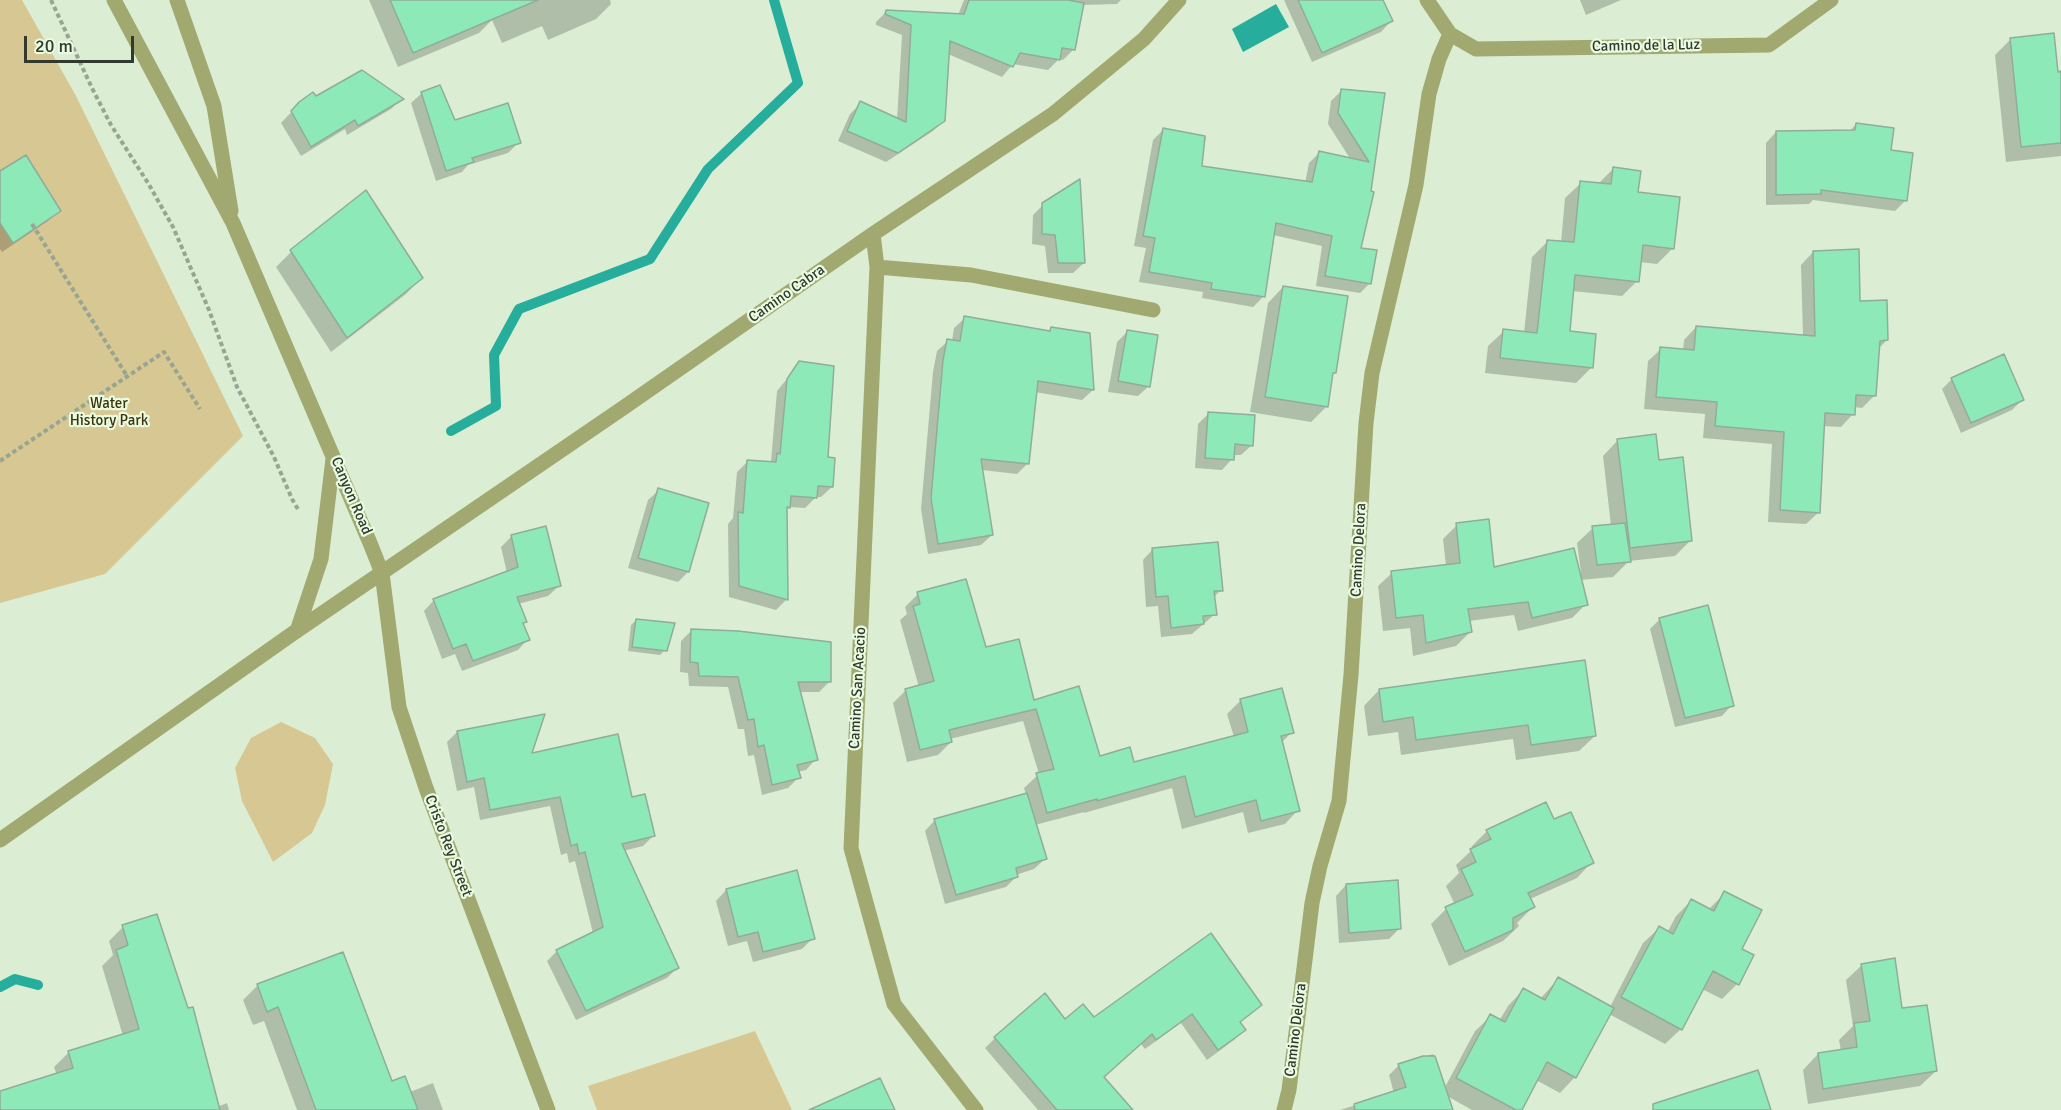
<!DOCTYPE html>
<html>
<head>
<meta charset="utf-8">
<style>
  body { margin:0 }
  #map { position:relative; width:2061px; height:1110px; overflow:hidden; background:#dbeed4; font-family:Signika,sans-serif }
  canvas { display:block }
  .scale { position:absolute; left:24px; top:36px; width:110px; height:27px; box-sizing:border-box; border:3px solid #32392f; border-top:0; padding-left:8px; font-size:18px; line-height:21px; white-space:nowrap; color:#32392f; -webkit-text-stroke:4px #e9fce1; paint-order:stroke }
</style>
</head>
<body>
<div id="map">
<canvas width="2061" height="1110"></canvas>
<div class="scale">20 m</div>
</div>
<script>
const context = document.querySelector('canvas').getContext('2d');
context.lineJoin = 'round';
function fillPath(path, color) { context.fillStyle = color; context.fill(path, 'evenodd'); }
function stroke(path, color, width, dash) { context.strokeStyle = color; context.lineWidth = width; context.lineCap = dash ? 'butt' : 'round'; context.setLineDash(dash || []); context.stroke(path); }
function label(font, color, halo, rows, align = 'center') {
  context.font = font + ' Signika,sans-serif'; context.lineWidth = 4.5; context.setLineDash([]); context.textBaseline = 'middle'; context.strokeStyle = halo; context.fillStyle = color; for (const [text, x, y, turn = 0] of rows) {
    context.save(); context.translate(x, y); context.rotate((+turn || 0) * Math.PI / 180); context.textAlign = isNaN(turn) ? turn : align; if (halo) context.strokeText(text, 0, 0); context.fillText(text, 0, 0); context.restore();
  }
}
const green = new Path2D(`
  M0,0H22L76,96L243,436L105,574L0,603Z
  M281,722L315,738L333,764L325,805L312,833L273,862L242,801L235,768L251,738Z
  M755,1031L792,1110H597L588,1086Z`);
const water = new Path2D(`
  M1276,4L1289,27L1243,52L1232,29Z`);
const shadow = new Path2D(`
  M369,0H610L611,4L596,19L548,40L542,26L502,43L492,20L479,33L398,67Z
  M964,0H1121L1117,4L1082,5L1074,49L1063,60L1059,59L1048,70L1013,64L1002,77L948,54L944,120L933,131L886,162L838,141L850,114L861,103L897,120L902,35L876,25V22L887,11L958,15Z
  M1284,0H1382L1391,21L1381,32L1312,62Z
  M1580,0H1621L1586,15Z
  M2011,39L2056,73H2061V156L2006,162L1995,55Z
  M1341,91L1384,94L1359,249L1370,283L1360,293L1316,286L1322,246L1273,235L1263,297L1253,307L1202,298L1203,292L1139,282L1146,248L1134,246L1153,140L1163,130L1206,137L1201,167L1305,183L1309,163L1319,153L1351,160L1328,124L1331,101Z
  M422,93L454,121L519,142L508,153L468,165L462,172L436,181L411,103Z
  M315,99H401L391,109L347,135L345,129L301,156L281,123L300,103Z
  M1856,124L1889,151L1906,200L1895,211L1813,200L1809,204L1766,205V143L1776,132H1849Z
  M1613,169L1637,194L1673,248L1657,264L1639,262L1637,281L1622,296L1572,291L1568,333L1591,368L1576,383L1485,373L1488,346L1504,331L1524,333L1532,257L1548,241L1561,243L1565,198L1581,183L1598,184Z
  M0,173L59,211L48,221L2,252L0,249Z
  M1043,205L1084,263L1073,273H1048L1045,246L1032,244L1033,215Z
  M291,252L421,278L406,294L331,352L276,267Z
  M1813,252L1859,303L1887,340L1878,349L1875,395L1862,408L1854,407L1853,414L1841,427L1823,426L1819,512L1806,524L1768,522L1772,444L1703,438L1705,414L1644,409L1648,361L1661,349L1683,351L1684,340L1696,327L1803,336L1801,265Z
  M1283,287L1334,372L1331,375L1326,407L1311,422L1250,412L1268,303Z
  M965,318L1048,332L1051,329L1089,334L1093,390L1082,400L1035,392L1028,463L1017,474L982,470L992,535L981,545L928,554L921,509L933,372L937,351L948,341H952L954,328Z
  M1127,332L1149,386L1138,396L1108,392L1117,342Z
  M800,363L827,459L832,487L821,497H816L805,508L789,507L785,511L786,600L776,610L729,597L728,524L733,518L737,472L748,461H771L777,391Z
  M1952,379L2022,400L2012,410L1961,433L1942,389Z
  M1209,413L1252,445L1241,455H1232V459L1222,470L1195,468L1198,424Z
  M1618,440L1658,462L1691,540L1675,556L1629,561L1613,577L1580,580L1586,604L1572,618L1518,631L1514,615L1469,621L1470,632L1456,646L1413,656L1410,628L1383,631L1378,586L1392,573L1446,566L1443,539L1457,525L1493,569L1581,573L1577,543L1593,528L1611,526L1603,456Z
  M659,490L688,572L678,582L628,568L648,500Z
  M545,528L559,586L548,596L518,604L525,622L522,625L528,639L518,650L462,671L455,654L442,659L424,611L434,600L507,573L501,547L511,537Z
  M1153,549L1221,590L1213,598L1215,614L1192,634L1161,637L1158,606L1146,607L1143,560Z
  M918,594L985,649L1033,702L1099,758L1133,764L1234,737L1227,714L1240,701L1281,689L1292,732L1281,743L1298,810L1285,824L1248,833L1243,812L1182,829L1172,788L1084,813V812L1035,825L1045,859L1034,869L1016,875V877L1006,887L945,904L925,831L935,820L1026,795L1024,788L1039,774L1023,721L950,739L951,742L938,755L907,762L893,703L906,690L919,687L900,620L907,614L905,607Z
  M1660,619L1732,705L1722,716L1675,727L1650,629Z
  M636,620L665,650L660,655L628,651L631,625Z
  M692,630L829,682L819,692H799L816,759L806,770L797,772L799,777L788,788L762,795L754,755L748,756L744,729H738L728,687L689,686L688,673L680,672L681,641Z
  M1379,690L1595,736L1579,751L1516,760L1513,739L1401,755L1398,732L1368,736L1364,706Z
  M457,732L530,755L631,799L653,836L643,846L623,851L677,968L667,978L576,1020L547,961L557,951L593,933L575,861L569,863L567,853L561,855L550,806L480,820L474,787L457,791L447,742Z
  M1553,821L1592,862L1577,878L1530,899L1533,907L1517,923L1519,926L1503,941L1449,966L1431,924L1446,909L1455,905L1446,886L1459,873L1456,865L1473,849L1472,846L1487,831Z
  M1346,885L1399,929L1389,939L1339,943L1336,896Z
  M726,890L813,938L802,949L753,962L747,941L728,946L716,901Z
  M1725,893L1740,949L1737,984L1722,999L1702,989L1681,1029L1665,1044L1609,1014L1575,1077L1560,1093L1536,1080L1520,1110H1472L1447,1096L1451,1110H1340L1394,1093L1389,1075L1399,1065L1433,1054L1444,1089L1475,1031L1491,1016L1499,1021L1508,1006L1523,990L1540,999L1558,979L1610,1007L1643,943L1659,928L1667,933L1676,916L1691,901L1708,910Z
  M123,927L217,1107L227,1103L229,1110H0V1093L57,1075L54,1067L68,1053L123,1036L102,966L113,955L109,941Z
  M1862,965L1901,1010L1936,1071L1920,1086L1808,1104L1803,1070L1818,1054L1841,1051L1839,1040L1853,1026L1846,980Z
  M258,985L391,1083L410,1092L433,1083L443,1110H297L264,1021L253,1025L243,1000Z
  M1260,1005L1239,1023L1244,1030L1234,1040L1207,1060L1181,1023L1145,1049L1141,1044L1102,1077L1131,1110H1038L985,1048L995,1038L1065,1021Z`);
const stream = new Path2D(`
  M451,431L496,406L494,355L519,309L650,259L708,169L798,83L774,0
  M0,987L15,979L38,985`);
const building = new Path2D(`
  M390,0H538L413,53Z
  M969,0H1068L1084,3L1075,50L1062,48L1060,60L1020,53L1013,67L950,41L945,121L898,153L847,131L860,101L906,122L911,25L885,14L886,10L964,14Z
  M1298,0H1383L1393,21L1322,53Z
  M2054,33L2058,72L2061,71V143L2021,147L2010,38Z
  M362,70L404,99L358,126L355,120L311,147L291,111L299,102L313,92L316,96Z
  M440,85L455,120L508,103L521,143L472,158L474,162L446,171L421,92Z
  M1341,89L1385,93L1371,191L1374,192L1361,248L1377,250L1371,284L1325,276L1332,236L1276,223L1265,297L1211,289L1212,283L1149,272L1155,238L1143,236L1163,128L1205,136L1202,166L1312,182L1319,151L1369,162L1338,113Z
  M1856,123L1894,128L1891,150L1913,153L1907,201L1821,190V194L1776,195V131L1855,130Z
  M26,155L61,211L13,243L0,223V171Z
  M1613,167L1641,171L1638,192L1680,197L1674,249L1643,245L1639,282L1575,275L1570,331L1596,334L1593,368L1500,358L1503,329L1537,333L1547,240L1574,242L1580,181L1611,184Z
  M1080,179L1085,263H1058L1055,235L1042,234V203Z
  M366,190L423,278L347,338L290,250Z
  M1859,249L1860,301L1887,300L1888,340L1880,341L1876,396L1856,395L1855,415L1825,413L1820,513L1780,510L1784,432L1715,426L1717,402L1656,397L1660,347L1694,350L1696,326L1815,336L1813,251Z
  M1283,286L1348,296L1336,373H1333L1328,407L1265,397Z
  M964,316L1050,331L1051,327L1090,333L1094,390L1038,381L1029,464L981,459L993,535L938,544L931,498L943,360L947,339L960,341Z
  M1127,330L1158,335L1150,387L1118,381Z
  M2004,354L2024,400L1971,423L1951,378Z
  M799,361L834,366L828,457L835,458L833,487L818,486L817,498L791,496L790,508L787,507L788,600L739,586L738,512L743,513L747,460L776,462L777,453L780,454L787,379Z
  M1208,412L1255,415L1253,446L1235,444L1234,460L1205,458Z
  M1656,434L1659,460L1683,457L1692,541L1630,548L1617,439Z
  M658,488L709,503L689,572L638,558Z
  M1489,519L1494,567L1574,548L1588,605L1532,618L1528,602L1468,609L1472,632L1426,643L1423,615L1396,618L1391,571L1460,563L1456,523Z
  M1625,523L1631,562L1597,565L1592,526Z
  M546,526L561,586L517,597L527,622L523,623L530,640L473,661L466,644L453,649L433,599L518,567L511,535Z
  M1218,542L1223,591H1214L1217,615L1203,616L1204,624L1171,628L1168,596L1156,597L1152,548Z
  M966,579L986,647L1019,639L1034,700L1079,686L1100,756L1130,747L1134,762L1248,732L1240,699L1282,688L1294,733L1281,736L1300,811L1261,821L1256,800L1195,817L1185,776L1097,801V799L1047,813L1036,773L1054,769L1036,709L949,730L952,742L920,750L905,689L934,681L913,606L920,604L917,592Z
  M1708,605L1734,706L1685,718L1659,618Z
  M636,619L675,623L667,651L632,647Z
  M691,629L738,631L831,642V682H798L818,760L797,765L801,778L772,785L764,745L758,747L754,719L748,720L738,677L699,676L698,663L690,662Z
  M1585,660L1596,736L1531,745L1528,725L1416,740L1413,717L1383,722L1379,689Z
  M545,714L532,753L618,734L632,797L645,794L655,836L622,844L679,968L586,1011L556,950L603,927L585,852L579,854L577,844L571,846L560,797L490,810L484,778L467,782L457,731Z
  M1027,793L1047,859L1016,868L1018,877L956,895L934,819Z
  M1546,802L1554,819L1571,812L1594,863L1528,893L1535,907L1513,918V930L1465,952L1445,907L1473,895L1461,869L1476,862L1470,849L1491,839L1486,830Z
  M797,870L815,939L763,952L758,932L738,937L726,889Z
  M1398,880L1401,929L1349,933L1346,884Z
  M1724,891L1762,910L1742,949L1754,955L1739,985L1713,971L1682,1030L1621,997L1659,926L1673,934L1691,899L1714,911Z
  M157,914L188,1008L193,1007L220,1110H0V1091L73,1068L68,1051L139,1029L116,950L128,945L122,925Z
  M1211,933L1262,1005L1240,1022L1246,1030L1218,1050L1192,1014L1156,1040L1152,1034L1104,1077L1133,1110H1057L994,1037L1045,993L1065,1019L1083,1004L1094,1017Z
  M343,952L392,1081L405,1076L418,1110H316L278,1007L267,1012L257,984Z
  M1895,958L1902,1008L1927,1005L1937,1071L1823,1089L1818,1053L1857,1047L1854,1023L1870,1021L1861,964Z
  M1558,977L1614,1008L1576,1078L1547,1062L1522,1110H1516L1456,1078L1490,1014L1505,1022L1523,988L1545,1000Z
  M1423,1056H1435L1453,1110H1355L1354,1104L1406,1087L1398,1064Z
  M1758,1070L1771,1110H1653V1104Z
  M880,1078L895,1110H809Z`);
const path = new Path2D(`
  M51,0L92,88L111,125L148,183L173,227L209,310L237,387L274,457L292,499L299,511
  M32,224L127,376
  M0,461L164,352L200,409`);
const street = new Path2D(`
  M114,0L233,223L370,543L382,573L399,707L426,788L548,1110
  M177,0L214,106L231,211
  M1450,34L1476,49L1769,45L1831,0
  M873,234L877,267L851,848L894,1004L976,1110
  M877,267L971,275L1153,310
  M297,631L321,559L333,459
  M0,840L292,634L623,408L873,234L1053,114L1144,39L1179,0
  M1284,1110L1289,1090L1312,903L1320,866L1339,801L1351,675L1366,423L1372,373L1416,185L1429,94L1439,59L1450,34L1427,0`);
const streetNames = [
  ["Camino de la Luz",1646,46,-1],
  ["Camino Cabra",787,294,-35],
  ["Canyon Road",351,496,67],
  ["Camino Delora",1359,550,-87],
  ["Camino San Acacio",858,688,-87],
  ["Cristo Rey Street",448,846,69],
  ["Camino Delora",1296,1030,-83]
];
const parkNames = [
  ["Water",109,404],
  ["History Park",109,421]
];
fillPath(green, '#d7c793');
fillPath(water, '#26ad9b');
fillPath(shadow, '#0003');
stroke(stream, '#26ad9b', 10);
fillPath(building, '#8de9b7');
stroke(building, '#90ac9b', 1.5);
stroke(path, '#97a591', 4, [4.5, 3]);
stroke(street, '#a1a970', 15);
label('15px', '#32392f', '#e9fce1', streetNames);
label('15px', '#3d320b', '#e9fce1', parkNames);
</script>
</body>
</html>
